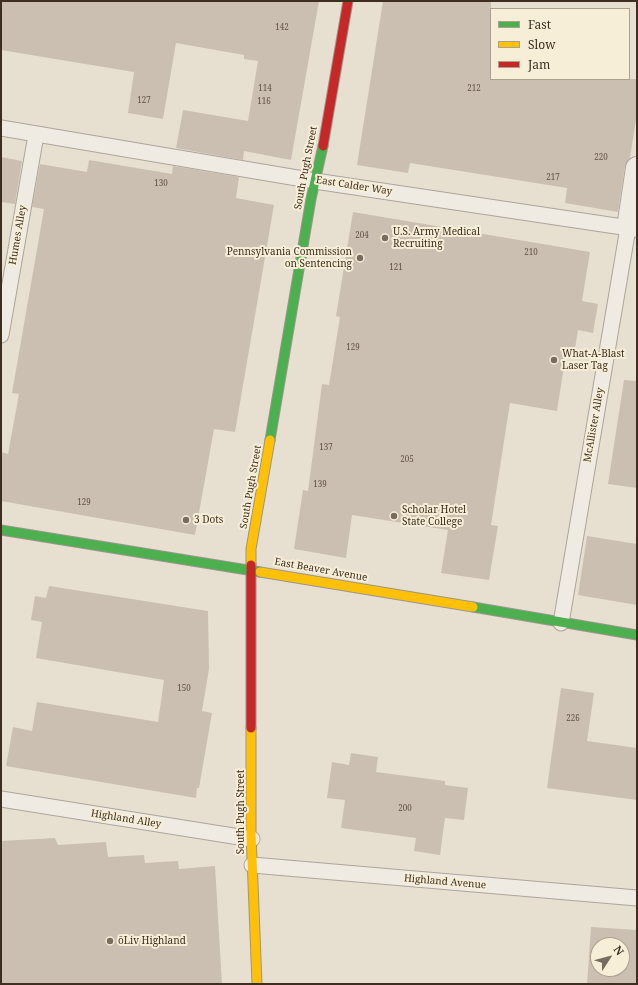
<!DOCTYPE html>
<html>
<head>
<meta charset="utf-8">
<style>
  body { margin:0 }
  #map { position:relative; width:638px; height:985px; overflow:hidden; background:#e7e0d1; font-family:"Noto Serif",serif }
  canvas { display:block }
  .frame { position:absolute; inset:0; border:2px solid #3d2e20; pointer-events:none }
  .legend { position:absolute; left:490px; top:8px; width:140px; height:72px; box-sizing:border-box; background:#f7eed8; border:1px solid #ada18e; margin:0; padding:5px 7px; list-style:none; font-size:12px; color:#3d2e20 }
  .legend li { display:flex; align-items:center; gap:8px; height:20px }
  .legend b { width:20px; border:1px solid #ada18e }
  .north { position:absolute; left:590px; top:937px; width:40px; height:40px; box-sizing:border-box; background:#f7eed8; border:1px solid #ada18e; border-radius:50%; rotate:54deg; font-size:11px; font-weight:700; line-height:16px; text-align:center; color:#3d2e20 }
  .north::after { content:''; display:block; margin:auto; width:14px; height:18px; background:#786c5e; clip-path:polygon(50% 0,100% 100%,50% 72%,0 100%) }
</style>
</head>
<body>
<div id="map">
<canvas width="638" height="985"></canvas>
<div class="frame"></div>
<ul class="legend">
<li><b style="height:5px;background:#4caf50"></b>Fast</li>
<li><b style="height:5px;background:#ffc107"></b>Slow</li>
<li><b style="height:5px;background:#c62828"></b>Jam</li>
</ul>
<div class="north">N</div>
</div>
<script>
const context = document.querySelector('canvas').getContext('2d');
context.lineJoin = 'round';
function fillPath(path, color) { context.fillStyle = color; context.fill(path, 'evenodd'); }
function stroke(path, color, width, dash) { context.strokeStyle = color; context.lineWidth = width; context.lineCap = dash ? 'butt' : 'round'; context.setLineDash(dash || []); context.stroke(path); }
function label(font, color, halo, rows, align = 'center') {
  context.font = font + ' "Noto Serif",serif'; context.lineWidth = 4; context.setLineDash([]); context.textBaseline = 'middle'; context.strokeStyle = halo; context.fillStyle = color; for (const [text, x, y, turn = 0] of rows) {
    context.save(); context.translate(x, y); context.rotate((+turn || 0) * Math.PI / 180); context.textAlign = isNaN(turn) ? turn : align; if (halo) context.strokeText(text, 0, 0); context.fillText(text, 0, 0); context.restore();
  }
}
const building = new Path2D(`
  M1,1H319L291,160L244,151L243,160L176,148L183,110L248,121L258,61L244,59V55L176,43L163,119L128,113L134,72L1,50Z
  M383,1H491V79H637V113L630,158L625,166L618,212L565,203L567,188L410,163L408,173L357,165Z
  M1,157L22,161L15,204L1,202Z
  M89,160L172,174L173,166L239,177L236,198L274,205L235,432L214,429L195,535L1,501V452L8,454L19,394L12,393L44,209L32,207L40,164L87,172Z
  M353,212L590,252L582,301L598,304L593,333L578,330L574,354L566,353L557,411L510,403L491,525L498,526L489,580L441,573L448,530L352,515L346,558L294,549L303,490L308,491L322,384L329,385L340,317L336,316Z
  M624,380L637,381V488L608,484Z
  M587,536L637,544V605L578,595Z
  M49,586L208,611L209,669L202,711L212,713L199,788H197L196,798L6,766L13,727L32,731L37,702L158,722L164,680L36,658L42,622L31,620L35,596L46,598Z
  M561,688L594,693L587,741L637,748V800L547,788Z
  M351,753L378,757L376,772L445,781V785L468,788L464,820L445,818L440,855L414,851L416,838L341,828L345,800L327,798L332,762L349,765Z
  M55,838L58,845L106,842L108,857L144,855L145,863L178,861L179,869L215,866L222,984H1V841Z
  M591,927L637,930V984H587ZM598,945H622V969H598Z`);
const lane = new Path2D(`
  M1,128L315,181L636,229
  M1,335L36,135
  M561,623L628,228
  M1,799L252,839
  M252,865L637,898`);
const street = new Path2D(`
  M628,228L637,168`);
const fast = new Path2D(`
  M270,440L311,199L323,146
  M1,530L260,572
  M473,607L637,635`);
const slow = new Path2D(`
  M251,565V549L270,440
  M260,572L473,607
  M251,728V833L257,984`);
const jam = new Path2D(`
  M323,146L348,1
  M251,565V728`);
const markers = [
  [385,238,4,"#786c5e"],
  [360,258,4,"#786c5e"],
  [554,360,4,"#786c5e"],
  [394,516,4,"#786c5e"],
  [186,520,4,"#786c5e"],
  [110,941,4,"#786c5e"]
];
const numberNames = [
  ["142",282,28],
  ["114",265,89],
  ["212",474,89],
  ["127",144,101],
  ["116",264,102],
  ["220",601,158],
  ["217",553,178],
  ["130",161,184],
  ["204",362,236],
  ["210",531,253],
  ["121",396,268],
  ["129",353,348],
  ["137",326,448],
  ["205",407,460],
  ["139",320,485],
  ["129",84,503],
  ["150",184,689],
  ["226",573,719],
  ["200",405,809]
];
const streetNames = [
  ["South Pugh Street",306,168,-79],
  ["East Calder Way",354,186,9],
  ["Humes Alley",18,235,-80],
  ["McAllister Alley",594,425,-80],
  ["South Pugh Street",251,487,-80],
  ["East Beaver Avenue",321,570,10],
  ["South Pugh Street",241,812,-90],
  ["Highland Alley",126,819,9],
  ["Highland Avenue",445,882,5]
];
const poiNames = [
  ["U.S. Army Medical",393,232],
  ["Recruiting",393,244],
  ["Pennsylvania Commission",352,252,"right"],
  ["on Sentencing",352,264,"right"],
  ["What-A-Blast",562,354],
  ["Laser Tag",562,366],
  ["Scholar Hotel",402,510],
  ["State College",402,522],
  ["3 Dots",194,520],
  ["ōLiv Highland",118,941]
];
fillPath(building, '#cbbfb2');
stroke(lane, '#ada599', 17);
stroke(street, '#ada599', 24);
stroke(fast, '#9c958a', 11);
stroke(slow, '#9c958a', 11);
stroke(jam, '#9c958a', 11);
stroke(lane, '#efebe3', 15);
stroke(street, '#efebe3', 22);
stroke(fast, '#4caf50', 9);
stroke(slow, '#ffc107', 9);
stroke(jam, '#c62828', 9);
for (const [x, y, r, color] of markers) { const dot = new Path2D(); dot.arc(x, y, r, 0, 2 * Math.PI); context.fillStyle = color; context.fill(dot); stroke(dot, '#f7eed8', 1.5); }
label('8px', '#605244', null, numberNames);
label('10px', '#3d2e20', '#f7eed8', streetNames);
label('10px', '#3d2e20', '#f7eed8', poiNames, 'left');
</script>
</body>
</html>
